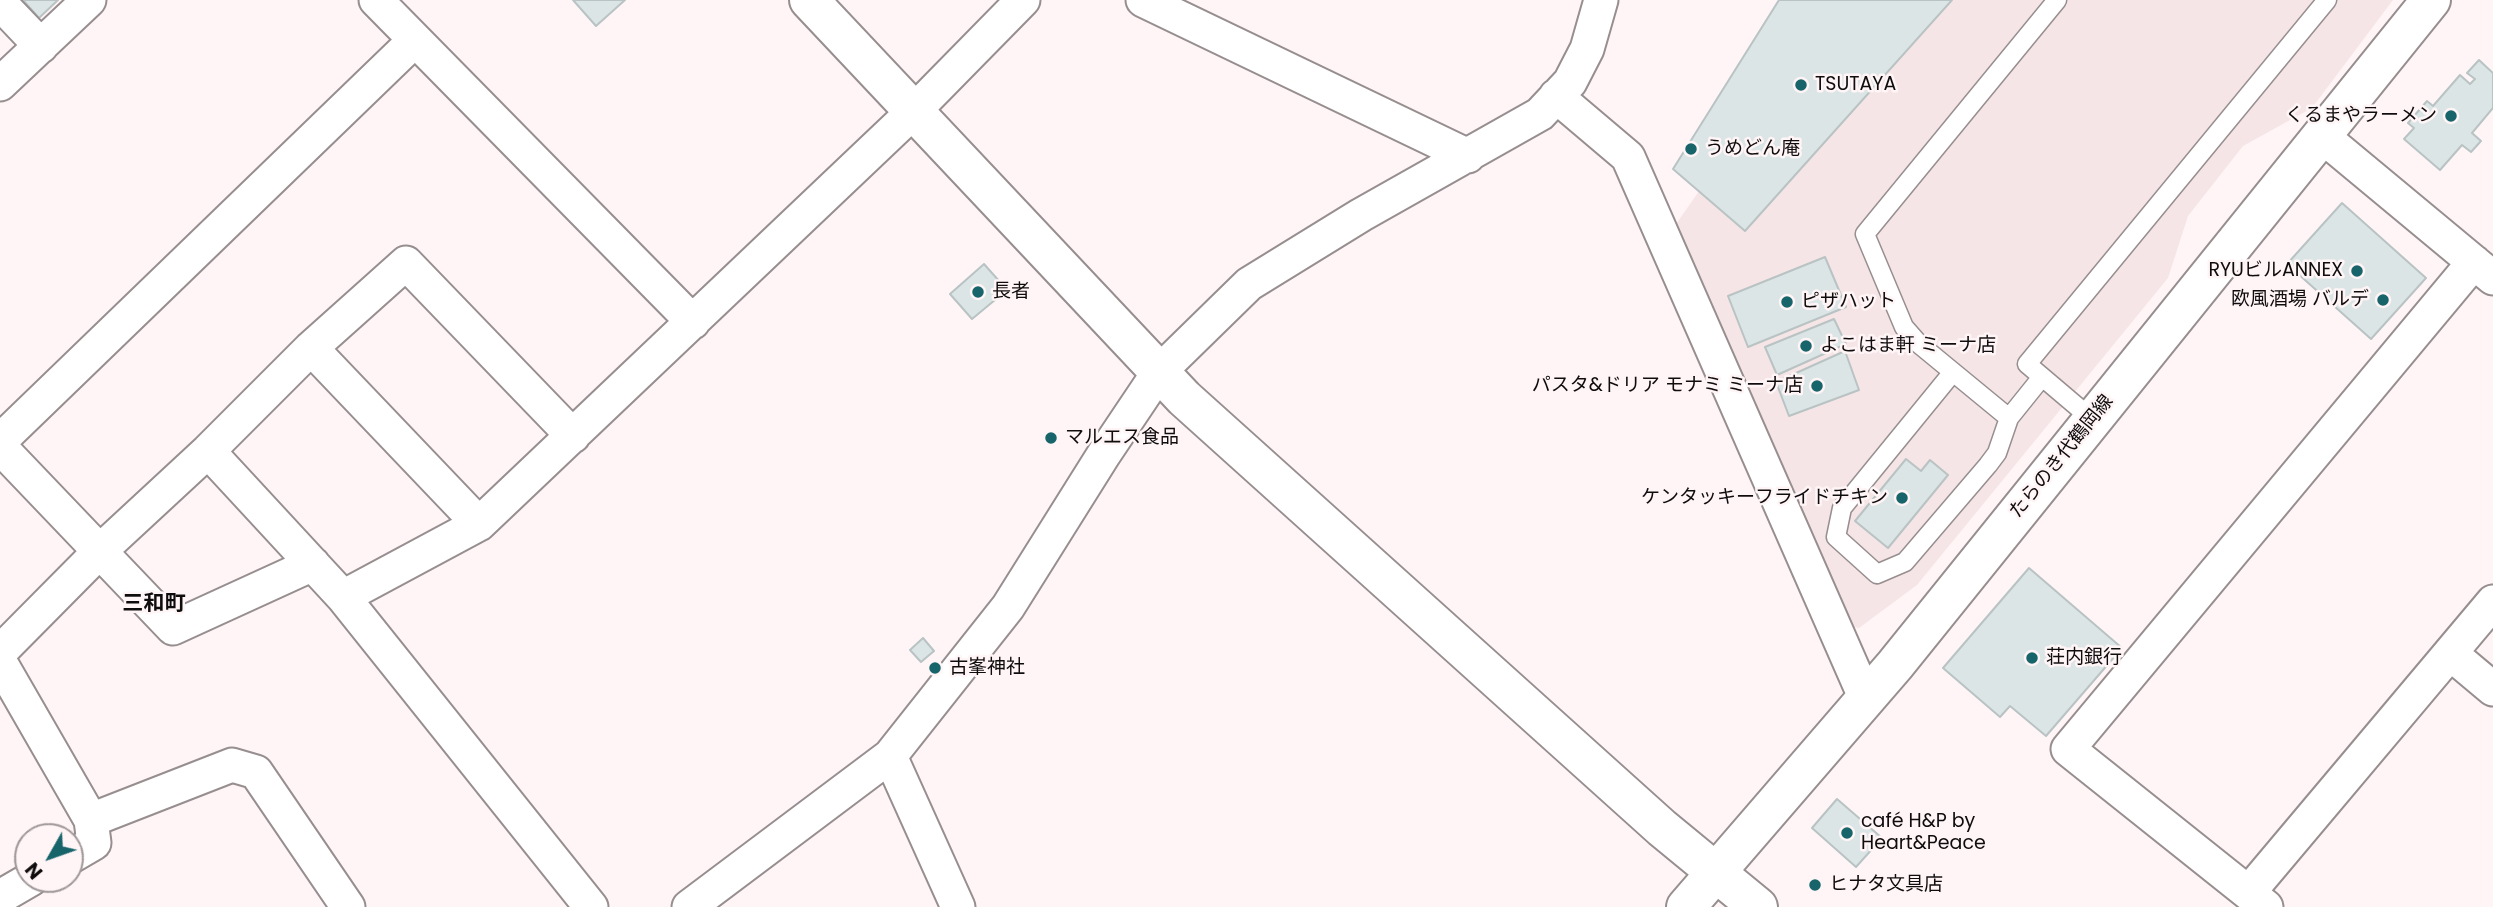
<!DOCTYPE html>
<html>
<head>
<meta charset="utf-8">
<style>
  body { margin:0 }
  #map { position:relative; width:2493px; height:907px; overflow:hidden; background:#fff5f6; font-family:Poppins,sans-serif }
  canvas { display:block }
  .north { position:absolute; left:14px; top:823px; width:70px; height:70px; box-sizing:border-box; background:#fff5f6; border:2px solid #9f9899; border-radius:50%; rotate:230deg; font-size:19px; font-weight:700; line-height:28px; text-align:center; color:#0f0c0d }
  .north::after { content:''; display:block; margin:auto; width:24px; height:32px; background:#17656b; clip-path:polygon(50% 0,100% 100%,50% 72%,0 100%) }
</style>
</head>
<body>
<div id="map">
<canvas width="2493" height="907"></canvas>
<div class="north">N</div>
</div>
<script>
const context = document.querySelector('canvas').getContext('2d');
context.lineJoin = 'round';
function fillPath(path, color) { context.fillStyle = color; context.fill(path, 'evenodd'); }
function stroke(path, color, width, dash) { context.strokeStyle = color; context.lineWidth = width; context.lineCap = dash ? 'butt' : 'round'; context.setLineDash(dash || []); context.stroke(path); }
function label(font, color, halo, rows, align = 'center') {
  context.font = font + ' Poppins,"Noto Sans JP",sans-serif'; context.lineWidth = 5; context.setLineDash([]); context.textBaseline = 'middle'; context.strokeStyle = halo; context.fillStyle = color; for (const [text, x, y, turn = 0] of rows) {
    context.save(); context.translate(x, y); context.rotate((+turn || 0) * Math.PI / 180); context.textAlign = isNaN(turn) ? turn : align; if (halo) context.strokeText(text, 0, 0); context.fillText(text, 0, 0); context.restore();
  }
}
const built = new Path2D(`
  M1815,0H2393L2312,108L2243,146L2188,216L2168,278L1917,585L1859,628L1845,625L1676,224L1763,100Z`);
const building = new Path2D(`
  M23,0H58L39,18Z
  M573,0H625L596,26Z
  M1779,0H1952L1745,231L1673,169Z
  M2479,60L2493,73V108L2472,133L2481,141L2471,152L2462,145L2440,170L2404,139L2414,128L2408,123L2427,101L2433,106L2460,75L2470,84L2475,79L2467,73Z
  M2342,203L2426,278L2371,339L2287,264Z
  M1825,257L1846,307L1748,347L1728,296Z
  M984,264L1007,290L972,319L950,294Z
  M1834,319L1846,344L1777,375L1765,347Z
  M1845,351L1859,390L1789,416L1776,382Z
  M1906,459L1921,471L1930,460L1948,475L1888,548L1855,521Z
  M2029,568L2122,648L2046,736L2010,706L2000,717L1943,668Z
  M923,638L934,651L921,662L910,650Z
  M1837,799L1882,838L1856,867L1812,828Z`);
const service = new Path2D(`
  M1953,372L1842,508L1836,537L1877,574L1905,562L1988,465L1997,453L2009,418
  M2042,377L2009,418L1919,344L1904,327L1865,234L2057,0
  M2093,420L2027,364L2327,0`);
const minor = new Path2D(`
  M376,0L693,322
  M1143,0L1468,156
  M0,3L41,46
  M0,84L89,0
  M1556,96L1628,157L1866,699
  M2322,136L2493,278
  M311,348L479,524
  M0,441L415,40
  M0,447L173,628L313,564
  M208,451L343,597L591,907
  M343,597L479,524L915,110L1023,0
  M0,652L100,551L208,451L311,348L406,263L573,436
  M2450,653L2493,689
  M0,662L91,820L94,843L70,857
  M890,756L958,907
  M91,820L232,765L256,772L348,907
  M2249,892L2493,602
  M0,897L31,879
  M689,907L890,756L1008,607L1104,454L1159,372L1249,284L1361,215L1540,114L1570,82L1587,49L1601,0
  M2266,907L2068,749L2474,262`);
const tertiary = new Path2D(`
  M809,0L1184,398L1662,828L1758,907`);
const secondary = new Path2D(`
  M1686,907L1895,665L2431,0`);
const markers = [
  [1801,85,7,"#17656b"],
  [2451,116,7,"#17656b"],
  [1691,149,7,"#17656b"],
  [2357,271,7,"#17656b"],
  [978,292,7,"#17656b"],
  [2383,300,7,"#17656b"],
  [1787,302,7,"#17656b"],
  [1806,346,7,"#17656b"],
  [1817,386,7,"#17656b"],
  [1051,438,7,"#17656b"],
  [1902,498,7,"#17656b"],
  [2032,658,7,"#17656b"],
  [935,668,7,"#17656b"],
  [1847,833,7,"#17656b"],
  [1815,885,7,"#17656b"]
];
const poiNames = [
  ["TSUTAYA",1815,85],
  ["くるまやラーメン",2437,116,"right"],
  ["うめどん庵",1705,149],
  ["RYUビルANNEX",2343,271,"right"],
  ["長者",992,292],
  ["欧風酒場 バルデ",2369,300,"right"],
  ["ピザハット",1801,302],
  ["よこはま軒 ミーナ店",1820,346],
  ["パスタ&ドリア モナミ ミーナ店",1803,386,"right"],
  ["マルエス食品",1065,438],
  ["ケンタッキーフライドチキン",1888,498,"right"],
  ["荘内銀行",2046,658],
  ["古峯神社",949,668],
  ["café H&P by",1861,822],
  ["Heart&Peace",1861,844],
  ["ヒナタ文具店",1829,885]
];
const streetNames = [
  ["たらのき代鶴岡線",2062,457,-51]
];
const neighbourhoodNames = [
  ["三和町",154,605]
];
fillPath(built, '#f6e5e6');
fillPath(building, '#dce5e6');
stroke(building, '#b9c3c3', 2);
stroke(service, '#978e8f', 21);
stroke(minor, '#978e8f', 37);
stroke(tertiary, '#978e8f', 42);
stroke(secondary, '#978e8f', 42);
stroke(service, '#fff', 18);
stroke(minor, '#fff', 33);
stroke(tertiary, '#fff', 38);
stroke(secondary, '#fff', 38);
for (const [x, y, r, color] of markers) { const dot = new Path2D(); dot.arc(x, y, r, 0, 2 * Math.PI); context.fillStyle = color; context.fill(dot); stroke(dot, '#fff5f6', 2.5); }
label('19px', '#0f0c0d', '#fff5f6', poiNames, 'left');
label('19px', '#0f0c0d', '#fff5f6', streetNames);
label('bold 21px', '#0f0c0d', '#fff5f6', neighbourhoodNames);
</script>
</body>
</html>
